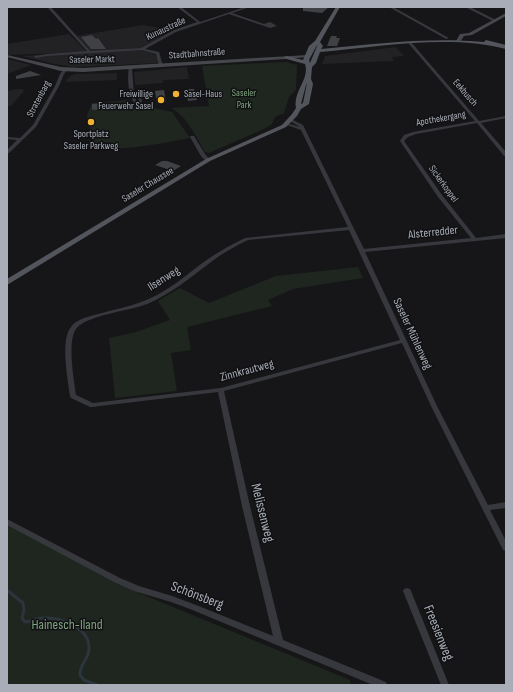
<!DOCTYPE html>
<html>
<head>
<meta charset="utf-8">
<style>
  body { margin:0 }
  #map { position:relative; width:513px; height:692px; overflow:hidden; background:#161618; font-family:"Sofia Sans Condensed",sans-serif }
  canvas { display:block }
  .frame { position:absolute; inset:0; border:8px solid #a8adb8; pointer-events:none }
</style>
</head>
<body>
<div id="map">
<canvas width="513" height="692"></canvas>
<div class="frame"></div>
</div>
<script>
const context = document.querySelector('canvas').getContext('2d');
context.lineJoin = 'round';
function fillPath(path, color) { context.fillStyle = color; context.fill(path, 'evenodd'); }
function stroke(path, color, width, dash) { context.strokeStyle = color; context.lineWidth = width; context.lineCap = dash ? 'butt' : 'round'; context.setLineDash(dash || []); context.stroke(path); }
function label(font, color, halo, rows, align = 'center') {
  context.font = font + ' "Sofia Sans Condensed",sans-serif'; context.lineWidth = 3; context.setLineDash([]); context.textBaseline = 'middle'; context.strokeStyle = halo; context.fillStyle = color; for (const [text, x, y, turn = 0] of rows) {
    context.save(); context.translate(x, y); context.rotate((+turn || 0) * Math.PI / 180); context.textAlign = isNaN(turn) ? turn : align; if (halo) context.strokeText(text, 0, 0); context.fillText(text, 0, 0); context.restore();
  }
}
const built = new Path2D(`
  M143,25L172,30L141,48L90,52L76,36Z
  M69,34L87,52L7,55V44Z
  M396,47L404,56L392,57L394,61L322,64L325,56Z
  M141,49L156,55L158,63L75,67L54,64L22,56Z
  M7,59L31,65L7,74Z
  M187,67L189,79L163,80V83L135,85L134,72Z
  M117,73V80L65,82L70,76L75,74Z
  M18,89H23L24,91L11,106H7V91Z`);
const green = new Path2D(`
  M286,62L297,65L296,90L289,97L284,113L275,117L272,124L264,129L209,153L205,152C196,137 187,116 171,108L209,106L202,66Z
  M129,100V103L172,112L190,138C163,143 119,153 93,146L87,115L92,103Z
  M358,267L363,278L293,289L268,300L272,306L187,327L191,350L171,353L177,391L115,398L109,338L136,332L170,320L158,301L180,288L209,303L276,276Z
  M7,524L139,593L350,680L351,685H7Z`);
const stream = new Path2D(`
  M7,590L23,603L24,610L22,618L25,622C32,622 36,618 43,618C60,617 90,627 89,649C89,659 79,665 80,675L84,680L97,685`);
const building = new Path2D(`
  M303,7H329L322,13L303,11Z
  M92,35L96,39L98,38L106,49H91L81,37Z
  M331,36H337L336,38H340L337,46H327Z
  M30,71L41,75L16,79V76Z
  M186,89H194L197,100L188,101Z
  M164,90L166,102L157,103L155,91Z
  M106,103L105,109L92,110V104Z
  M162,161H167L181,166L173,171L155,165Z`);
const street = new Path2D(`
  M47,7H51L90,51L141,48L174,30L197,22L177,7H181L200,22L245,7H250L232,13L264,24L270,22L277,26L270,28L229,14L176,32L145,49L159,52L163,66L161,67L159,66L156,54L142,50L47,56L36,58L34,57L35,56L47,54L87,51Z
  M389,7H393L449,38L446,39Z
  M465,7H470L496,20L493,21Z
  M409,42H411L479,121L506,116V118L481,123L506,152V156H504L477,123L416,134L408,137L404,141L442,195L476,238L506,234V238L365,252L437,406L488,505L506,502V508L490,510L506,541V551L503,550L431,406L402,343L224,391L250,506L283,640L386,682L387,685H373L190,609L171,602L134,591L114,582L7,525V519L120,578L139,586L172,596L196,605L273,636L242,506L218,392L92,407H90L71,398L70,396C68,380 60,340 71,327C74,322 80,320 84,318C109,310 135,307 157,295C176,285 191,271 208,259C220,251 232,244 245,238L348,227L301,130L284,124L286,123L300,127L290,121V119H291L303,125L364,249L471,238L438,197L400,141L404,135L413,132L475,121L409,44ZM349,230L400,340L221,388L93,403L76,395C74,380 67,341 76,329C86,315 130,311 147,304C171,294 191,277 211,262C223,253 235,246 248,240Z
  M129,67L132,68L134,95H141L142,103H134C128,93 127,78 129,67ZM135,97H138L139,101H136Z
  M65,68L68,69L64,74L59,86L36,127L9,153H7V150L17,140L7,139V137L20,138L33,125L55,86L60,74Z
  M190,136H194L205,154L210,160V161H206L201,156L190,137Z
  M407,588L410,589L411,591L449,685H441L403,591L404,589Z`);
const secondary = new Path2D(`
  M506,13V16L472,35L464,36L460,42L456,41L460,34L469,33Z
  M7,55L61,67L83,68L308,55L310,56L308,57L286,59L83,72L61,71L7,57Z`);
const primary = new Path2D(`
  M336,7H340L320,42L323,46L321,49C376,44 429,37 484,42L486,40L506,45V49C449,34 378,47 320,52L316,63L312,67L311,79L313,84L309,104L301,109L297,116L286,127L210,161L7,285V279L206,159L282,125L292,114L296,108C293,91 310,79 305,64L283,58L286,56L303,60L309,46L315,41ZM317,45V46L310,63L309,60ZM307,83L303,103L301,104L306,85Z`);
const markers = [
  [176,94,4,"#f2b134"],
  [161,100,4,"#f2b134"],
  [91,122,4,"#f2b134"]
];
const farStreetnames = [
  ["Kunaustraße",166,29,-25],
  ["Stadtbahnstraße",197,54,-4],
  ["Saseler Markt",92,60,-1],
  ["Eekbusch",465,93,49],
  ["Stratenbarg",39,99,-62],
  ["Apothekergang",441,119,-10],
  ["Sickerkoppel",443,184,54],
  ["Saseler Chaussee",148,185,-31]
];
const farParknames = [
  ["Saseler",244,93],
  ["Park",244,105]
];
const farPoinames = [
  ["Freiwillige",153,94],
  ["Feuerwehr Sasel",153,106],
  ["Sasel-Haus",184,94,"left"],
  ["Sportplatz",91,134,"center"],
  ["Saseler Parkweg",91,146,"center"]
];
const streetNames = [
  ["Alsterredder",433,233,-6],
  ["Ilsenweg",164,279,-32],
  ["Saseler Mühlenweg",412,334,65],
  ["Zinnkrautweg",247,371,-15]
];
const nearStreetnames = [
  ["Melissenweg",262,513,76],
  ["Schönsberg",197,596,21],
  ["Freesienweg",438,633,68]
];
const nearParknames = [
  ["Hainesch-Iland",67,625]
];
fillPath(built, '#222225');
fillPath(green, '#1e261f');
stroke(stream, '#2c353c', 3);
fillPath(building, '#404145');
fillPath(street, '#37383d');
fillPath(secondary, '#45474d');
fillPath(primary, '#53555c');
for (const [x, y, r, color] of markers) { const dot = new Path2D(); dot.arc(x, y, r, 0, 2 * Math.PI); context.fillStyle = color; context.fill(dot); stroke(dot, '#111113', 1.5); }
label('10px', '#a8adb8', '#111113', farStreetnames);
label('10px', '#7fa381', '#111113', farParknames);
label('10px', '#a8adb8', '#111113', farPoinames, 'right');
label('12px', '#a8adb8', '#111113', streetNames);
label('14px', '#a8adb8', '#111113', nearStreetnames);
label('14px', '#7fa381', '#111113', nearParknames);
</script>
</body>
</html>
